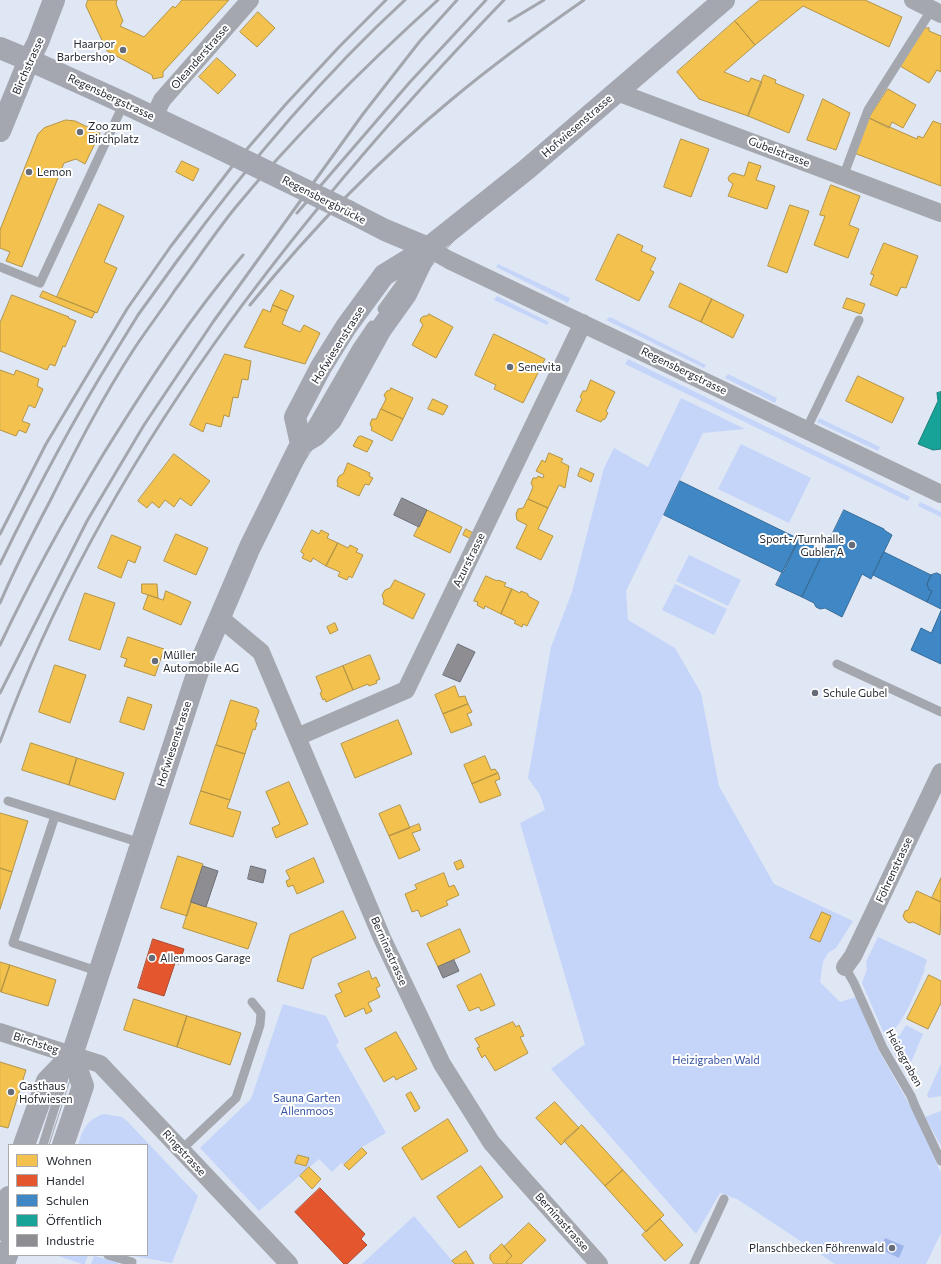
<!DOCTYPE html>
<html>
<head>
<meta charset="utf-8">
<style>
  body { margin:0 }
  #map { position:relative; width:941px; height:1264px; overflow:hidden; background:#dfe6f4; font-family:Commissioner,sans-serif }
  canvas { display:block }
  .legend { position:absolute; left:8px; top:1144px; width:140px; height:112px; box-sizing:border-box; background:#fff; border:1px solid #a8aaad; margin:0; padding:5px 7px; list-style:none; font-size:12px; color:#252a33 }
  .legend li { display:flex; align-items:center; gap:8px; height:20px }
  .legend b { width:20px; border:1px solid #a8aaad }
</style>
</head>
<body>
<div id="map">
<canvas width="941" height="1264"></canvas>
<ul class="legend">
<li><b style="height:11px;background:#f2c14e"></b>Wohnen</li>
<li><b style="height:11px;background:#e4572e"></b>Handel</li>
<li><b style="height:11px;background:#3f88c5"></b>Schulen</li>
<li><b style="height:11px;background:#17a398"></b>Öffentlich</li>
<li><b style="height:11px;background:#8d8d92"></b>Industrie</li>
</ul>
</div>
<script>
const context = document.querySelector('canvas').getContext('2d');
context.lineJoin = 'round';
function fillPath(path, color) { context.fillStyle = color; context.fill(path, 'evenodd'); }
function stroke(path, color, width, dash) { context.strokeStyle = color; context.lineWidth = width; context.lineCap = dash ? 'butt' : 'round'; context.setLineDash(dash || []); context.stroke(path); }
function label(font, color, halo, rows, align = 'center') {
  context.font = font + ' Commissioner,sans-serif'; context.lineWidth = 4; context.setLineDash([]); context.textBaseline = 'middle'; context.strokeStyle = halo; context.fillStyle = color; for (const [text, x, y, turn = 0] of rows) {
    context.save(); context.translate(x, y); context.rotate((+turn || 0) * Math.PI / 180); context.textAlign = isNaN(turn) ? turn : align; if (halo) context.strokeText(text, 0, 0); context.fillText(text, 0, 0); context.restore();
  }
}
const green = new Path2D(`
  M498,264L570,298L568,303L496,267Z
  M497,296L549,322L547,325L494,300Z
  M610,317L706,365L704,368L606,320Z
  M628,359L910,497L908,501L625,364Z
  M728,374L777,398L775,403L725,378Z
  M681,398L745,429L703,433L626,591L628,620L675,648L701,693L719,786L774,884L853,921L836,948L828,953L823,962L820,982L840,1002L856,997L879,1051L913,1111L941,1173V1233L926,1264H835L737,1199L720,1193L696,1234L551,1069L585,1044L520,823L545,810L540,795L528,778L551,647L572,592L604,468L614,448L648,467Z
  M819,418L880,447L878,451L817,422Z
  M741,444L811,478L789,523L718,489Z
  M920,502L941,512V517L918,506Z
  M689,555L741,580L728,606L676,581Z
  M675,584L727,609L714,635L662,610Z
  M878,937L926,959L927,961L924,968L925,969C917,988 908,1013 895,1029C892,1033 889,1035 885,1036L862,983L867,969L866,962Z
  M283,1004L326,1016L339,1042L336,1045L386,1133L362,1147L343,1164L341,1163L332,1172L319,1159L259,1211L200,1148L251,1099Z
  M906,1025L923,1034L906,1074L888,1042L900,1035Z
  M941,1064V1096L928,1098L927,1095Z
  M941,1111V1146L925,1117Z
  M103,1114L122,1117L127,1121L198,1196L172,1263L128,1255H147V1145H78C83,1129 86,1121 103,1114Z
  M414,1216L455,1264H362Z
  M56,1255H88L85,1264H82Z
  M94,1256L118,1262V1264H91Z`);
const water = new Path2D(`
  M885,1238L904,1246L899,1258L880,1249Z`);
const homes = new Path2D(`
  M88,0H117L116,4L123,21L120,26L144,37L173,6L175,8L182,0H229L163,72V77L153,79L152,75L107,51L86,6Z
  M760,0H865L902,17L889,47L803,6L755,45L735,21Z
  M258,12L275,28L257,47L240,32Z
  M735,21L755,45L724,72L749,82L751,78L762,82L748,116L699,99L677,72Z
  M929,28V31L941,36V72L937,70L929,83L900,66L921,29Z
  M217,58L236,75L218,94L199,77Z
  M764,75L776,80L775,83L804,95L789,133L748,116Z
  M888,89L916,105L903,128L892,122L889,128L869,118Z
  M823,99L850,113L836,150L807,140Z
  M869,118L917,139L918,136L923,138L933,121L941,124V186L854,153Z
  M66,120L75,121L100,133L85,164L76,159L64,163L22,267L6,261L10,252L0,248V230L38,134L44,128Z
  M681,139L709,149L691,197L664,187Z
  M182,161L199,169L193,181L176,172Z
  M749,162L761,166L756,180L775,186L767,209L728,196L733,184L729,181L728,178L730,175L733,173L744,176Z
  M831,185L860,196L849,225L859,229L848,258L814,245L825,216L820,215Z
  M99,204L124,216L104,262L117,268L97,313L57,297Z
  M790,205L809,211L787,273L768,266Z
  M618,234L643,246L641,251L656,258L650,270L654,272L639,301L596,280Z
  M884,243L918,256L906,288L901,287L897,296L870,285L874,275L871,274Z
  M680,283L712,299L701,322L669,307Z
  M281,290L294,296L287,311L273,305Z
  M43,291L57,297L95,312L92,318L40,297Z
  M12,295L69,317L68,318L76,321L65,347L63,346L55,366L50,364L47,370L0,351V323Z
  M847,298L865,304L861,314L843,308Z
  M712,299L744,315L733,338L701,322Z
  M273,305L287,311L282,324L300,332L304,325L320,333L305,364L244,347L263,309L270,312Z
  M429,314L453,327L436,358L412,345L423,325L420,321L421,318L424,316H427Z
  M494,334L545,359L523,403L494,389L496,385L475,375Z
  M225,354L251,361L248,380L242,379L238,398L233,397L229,417L224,415L221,427L206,423L203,432L190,425Z
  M0,370L14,375L16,370L39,379L37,386L43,389L35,408L29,405L22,421L30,424L26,433L19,430L16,436L0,430Z
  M858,376L904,398L892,423L846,401Z
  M591,380L615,392L606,411L608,413L605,419L602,420L601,422L576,411L582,399L580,397L583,391H586Z
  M391,388L413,398L403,419L381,409L386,399L384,395L387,391L390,390Z
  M433,399L448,406L443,415L428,409Z
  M381,409L403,419L392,441L371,430L372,428L370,424L372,419H376Z
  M361,436L373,441L367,452L353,446L358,437Z
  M549,453L563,459L561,462L569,466L565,488L559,485L548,508L528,499L533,487L531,483L533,478H537L538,476L543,478L544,475L536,471L542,460L545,462Z
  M174,454L210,481L191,506L180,498L174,507L165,500L159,508L152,502L147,508L138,501Z
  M348,463L370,473L369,476L373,478L369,485L365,484L359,496L337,486L338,484L337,481L339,476L343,474Z
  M581,468L594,474L591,482L578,476Z
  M528,499L548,508L538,529L553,536L541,560L516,548L527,525L517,520L516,514L518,509L523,508Z
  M427,510L462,527L450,553L414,536Z
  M466,529L475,534L473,540L463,535Z
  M312,530L319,534L321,530L329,534L327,538L338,543L326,566L313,558L311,562L302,558L304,554L301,552Z
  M176,534L208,548L196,575L164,561Z
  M112,535L141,547L135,563L128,560L121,578L98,568Z
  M338,543L348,548L350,545L358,549L356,552L363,555L352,578L349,576L347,580L338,576L340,572L326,566Z
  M486,576L497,581L498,580L506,583L504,586L512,589L501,614L485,606L484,609L477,605L478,602L474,601Z
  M395,580L425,594L413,619L383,604L384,601L382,595L385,590L390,588Z
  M142,584H157L158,598L142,593Z
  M512,589L520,593L521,591L528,594V596L539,602L527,626L523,624L522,627L514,623L516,621L501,614Z
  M166,591L191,602L181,625L143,609L148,595L163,600Z
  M85,593L115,603L100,650L69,640Z
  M335,623L338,630L330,634L327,627Z
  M128,637L164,649L155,676L124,666L127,659L121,657Z
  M370,655L380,679L376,681L377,683L369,686L368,684L353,690L343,666Z
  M55,665L86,675L70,723L39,712Z
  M343,666L353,690L326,702L325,699L323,700L320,693L322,692L316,677Z
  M455,686L459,697L465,696L468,704L443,714L435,695Z
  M128,697L152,705L144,730L120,722Z
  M231,700L257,708L259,711L255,722L257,723L255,730L253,729L245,754L216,745L230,702Z
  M468,704L472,712L467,714L472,725L451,733L443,714Z
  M398,720L412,754L355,778L341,744Z
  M31,743L77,758L69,785L22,770Z
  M216,745L245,754L230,800L201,791Z
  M485,756L491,770L495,769L498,773L472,784L464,765Z
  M77,758L124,773L115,800L69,785Z
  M498,773L500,779L495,781L501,795L480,803L472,784Z
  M289,782L308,824L276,838L272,828L280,824L266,792Z
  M201,791L230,800L227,808L241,812L233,837L190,824Z
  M400,805L410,828L389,836L379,814Z
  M0,813L28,821L12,872L0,868Z
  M419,824L421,830L412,833L420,850L399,859L389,836Z
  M178,856L203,864L187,916L161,908Z
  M314,858L324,882L297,894L293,885L288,887L286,881L290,879L286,871Z
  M461,860L464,867L457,870L454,863Z
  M0,868L12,872L0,909Z
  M444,873L449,887L454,885L459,895L446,901L448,905L421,917L418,910L412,912L405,894L417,889L415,885Z
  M941,878V902L932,898Z
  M917,891L941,902L940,935L913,922L909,923L905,920L903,916L905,911L908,910Z
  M191,902L257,923L248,949L183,928Z
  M343,911L356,938L312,958L303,989L277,981L290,935Z
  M822,912L831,916L820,942L810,938Z
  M460,929L470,952L438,967L427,944Z
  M0,962L10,965L1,992L0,991Z
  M10,965L56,980L48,1006L1,992Z
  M369,971L372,979L376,977L380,986L376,988L380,997L368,1003L372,1011L366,1014L364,1008L345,1017L335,995L342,992L338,984Z
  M481,974L495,1005L481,1011L479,1007L469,1011L457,986Z
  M929,975L941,981V1003L928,1029L907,1019Z
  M134,999L187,1016L177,1047L124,1030Z
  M187,1016L241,1033L230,1065L177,1047Z
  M513,1022L516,1027L519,1025L524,1036L520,1037L528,1053L495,1071L485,1055L482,1058L477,1048L480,1047L475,1039Z
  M396,1032L417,1069L396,1080L394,1076L384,1082L365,1049Z
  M0,1062L26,1070L8,1128L0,1126Z
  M411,1092L420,1108L415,1112L406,1095Z
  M555,1102L579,1128L561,1145L536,1118Z
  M448,1119L468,1151L422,1180L402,1148Z
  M582,1125L623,1170L605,1186L564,1141Z
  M362,1148L367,1153L349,1170L344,1165Z
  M298,1155L309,1158L306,1166L295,1163Z
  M481,1166L503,1197L459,1228L437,1197Z
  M309,1167L321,1179L312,1189L300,1176Z
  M623,1170L664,1215L646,1232L605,1186Z
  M660,1219L683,1245L665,1261L642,1235Z
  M529,1223L546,1240L521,1264H508L506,1262L512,1256L504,1247Z
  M502,1244L512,1256L506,1262L508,1264H494L490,1259V1255Z
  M466,1251L474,1264H455L452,1261Z`);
const shops = new Path2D(`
  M153,939L184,949L179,964L175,963L164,996L138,988Z
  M320,1188L365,1234L361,1239L367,1245L347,1264H344L295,1212Z`);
const schools = new Path2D(`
  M680,481L799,539L783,573L664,515Z
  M844,510L884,529V530L892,535L871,579L862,574L842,617L825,608L820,609L816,607L814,603L802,597Z
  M799,539L824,551L802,597L776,585Z
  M884,552L931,575L927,584L929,590L932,591L927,602L873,575Z
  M937,573L941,575V609L927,602L932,591L929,590L927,584L931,575Z
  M941,611V664L911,650L921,628L931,633Z`);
const public = new Path2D(`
  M941,392V449L933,450L918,444L938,401L937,393Z`);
const industry = new Path2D(`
  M402,498L427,510L419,527L394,515Z
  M458,644L475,652L460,682L443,675Z
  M203,866L218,871L206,907L191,902Z
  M251,866L266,870L263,883L248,879Z
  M454,960L459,971L443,978L438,967Z`);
const lane = new Path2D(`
  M843,177L868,110L932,9
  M0,267L40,283L124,103
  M382,309L405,277
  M806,430L859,320
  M308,432L357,347L372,325
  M837,664L941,712
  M8,801L141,843
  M55,816L13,943L100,972
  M845,967L854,983L883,1048L911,1096L915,1106L941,1161
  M43,1145L67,1068
  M181,1150L236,1098L260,1025L261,1013L252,1002
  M108,1255L132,1262L131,1264
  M694,1264L724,1199`);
const street = new Path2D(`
  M913,0L941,14
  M617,92L941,213
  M154,117L162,100L250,0
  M428,248L449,260L941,494
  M219,617L261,652L382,938L442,1064L491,1142L516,1171L599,1264
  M297,737L406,690L583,323
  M845,967L853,956L941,772
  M0,1032L100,1064L289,1264`);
const secondary = new Path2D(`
  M0,48L29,60L124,103L221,149
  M0,131L29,60L38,42L54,0
  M348,211L385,230L428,248
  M301,444L295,417L321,367L346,327L384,275L428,248L526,170L724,0
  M24,1145L47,1081L72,1055L202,659L250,547L301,444L316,435L331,420L381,329L406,294L428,248
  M63,1145L83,1086L72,1055
  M9,1197L3,1217L9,1234
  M4,1264L9,1249`);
const tram = new Path2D(`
  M41,1145L186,695L213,622L253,533L278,484L317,413L357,347L386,303L405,277L421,257L451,230L717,0
  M49,1145L194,696C214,642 234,586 261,534C282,493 309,456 333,416C361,369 388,322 421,279C440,254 462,232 485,211L729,0
  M3,1264L9,1246
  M11,1264L14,1255`);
const rail = new Path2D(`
  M509,21L544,0
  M297,213L410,82L486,0
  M250,305C310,231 377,161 451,100C494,64 538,32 584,0
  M0,534L46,444L127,309L171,246L234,164L286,104L339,47L386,0
  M0,564C35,492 72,422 114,354C122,341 130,328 138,315C151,297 164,279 177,261C245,168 320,78 405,0
  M0,603C15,568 32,535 50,501C76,449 102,398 134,349C147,329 162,310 175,290C195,263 214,234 235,208C297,133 366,65 438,0
  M0,645C31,579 66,516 104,453C147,384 190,317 243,255
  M0,693L87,521L144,425L213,322L363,114L420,41L457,0
  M0,742C104,458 296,216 504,0`);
const secondaryBridge = new Path2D(`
  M221,149L348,211`);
const markers = [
  [123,50,4,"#666c77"],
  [80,132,4,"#666c77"],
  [29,172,4,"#666c77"],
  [510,367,4,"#666c77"],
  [852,545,4,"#666c77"],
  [155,661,4,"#666c77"],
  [815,693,4,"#666c77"],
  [152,958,4,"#666c77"],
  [11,1092,4,"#666c77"],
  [892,1248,4,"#666c77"]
];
const poiNames = [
  ["Haarpor",115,44,"right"],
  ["Barbershop",115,57,"right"],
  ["Zoo zum",88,126],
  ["Birchplatz",88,139],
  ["Lemon",37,172],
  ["Senevita",518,367],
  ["Sport-/Turnhalle",844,539,"right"],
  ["Gubler A",844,552,"right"],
  ["Müller",163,655],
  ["Automobile AG",163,668],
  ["Schule Gubel",823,693],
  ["Allenmoos Garage",160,958],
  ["Gasthaus",19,1086],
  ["Hofwiesen",19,1099],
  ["Planschbecken Föhrenwald",884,1248,"right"]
];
const streetNames = [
  ["Oleanderstrasse",200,57,-49],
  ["Birchstrasse",28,66,-66],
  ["Regensbergstrasse",111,97,25],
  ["Hofwiesenstrasse",577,126,-41],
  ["Gubelstrasse",779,152,21],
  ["Regensbergbrücke",324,200,27],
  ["Hofwiesenstrasse",338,345,-58],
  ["Regensbergstrasse",684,371,26],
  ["Azurstrasse",469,560,-64],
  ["Hofwiesenstrasse",174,744,-72],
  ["Föhrenstrasse",894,870,-65],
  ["Berninastrasse",389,951,66],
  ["Birchsteg",36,1043,18],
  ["Heidegraben",904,1058,61],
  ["Ringstrasse",184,1153,47],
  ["Berninastrasse",562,1222,48]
];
const parkNames = [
  ["Heizigraben Wald",716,1060],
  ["Sauna Garten",307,1098],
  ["Allenmoos",307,1111]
];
fillPath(green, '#c5d5f9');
fillPath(water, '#9db4e9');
fillPath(homes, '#f2c14e');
stroke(homes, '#b49446', 1);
fillPath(shops, '#e4572e');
stroke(shops, '#ab4a30', 1);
fillPath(schools, '#3f88c5');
stroke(schools, '#376c99', 1);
fillPath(public, '#17a398');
stroke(public, '#1b7f7a', 1);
fillPath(industry, '#8d8d92');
stroke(industry, '#6e6f76', 1);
stroke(lane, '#a4a8ae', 9);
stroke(street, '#a4a8ae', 18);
stroke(secondary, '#a4a7af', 22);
stroke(tram, '#a3a6ad', 1);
stroke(rail, '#a3a6ad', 3);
stroke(secondaryBridge, '#a4a7af', 22);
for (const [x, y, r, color] of markers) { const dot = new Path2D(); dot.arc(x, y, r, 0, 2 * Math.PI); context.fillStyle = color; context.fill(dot); stroke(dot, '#fff', 1.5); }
label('11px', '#252a33', '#fff', poiNames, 'left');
label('11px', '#252a33', '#fff', streetNames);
label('11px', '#3351a3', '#fff', parkNames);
</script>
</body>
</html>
